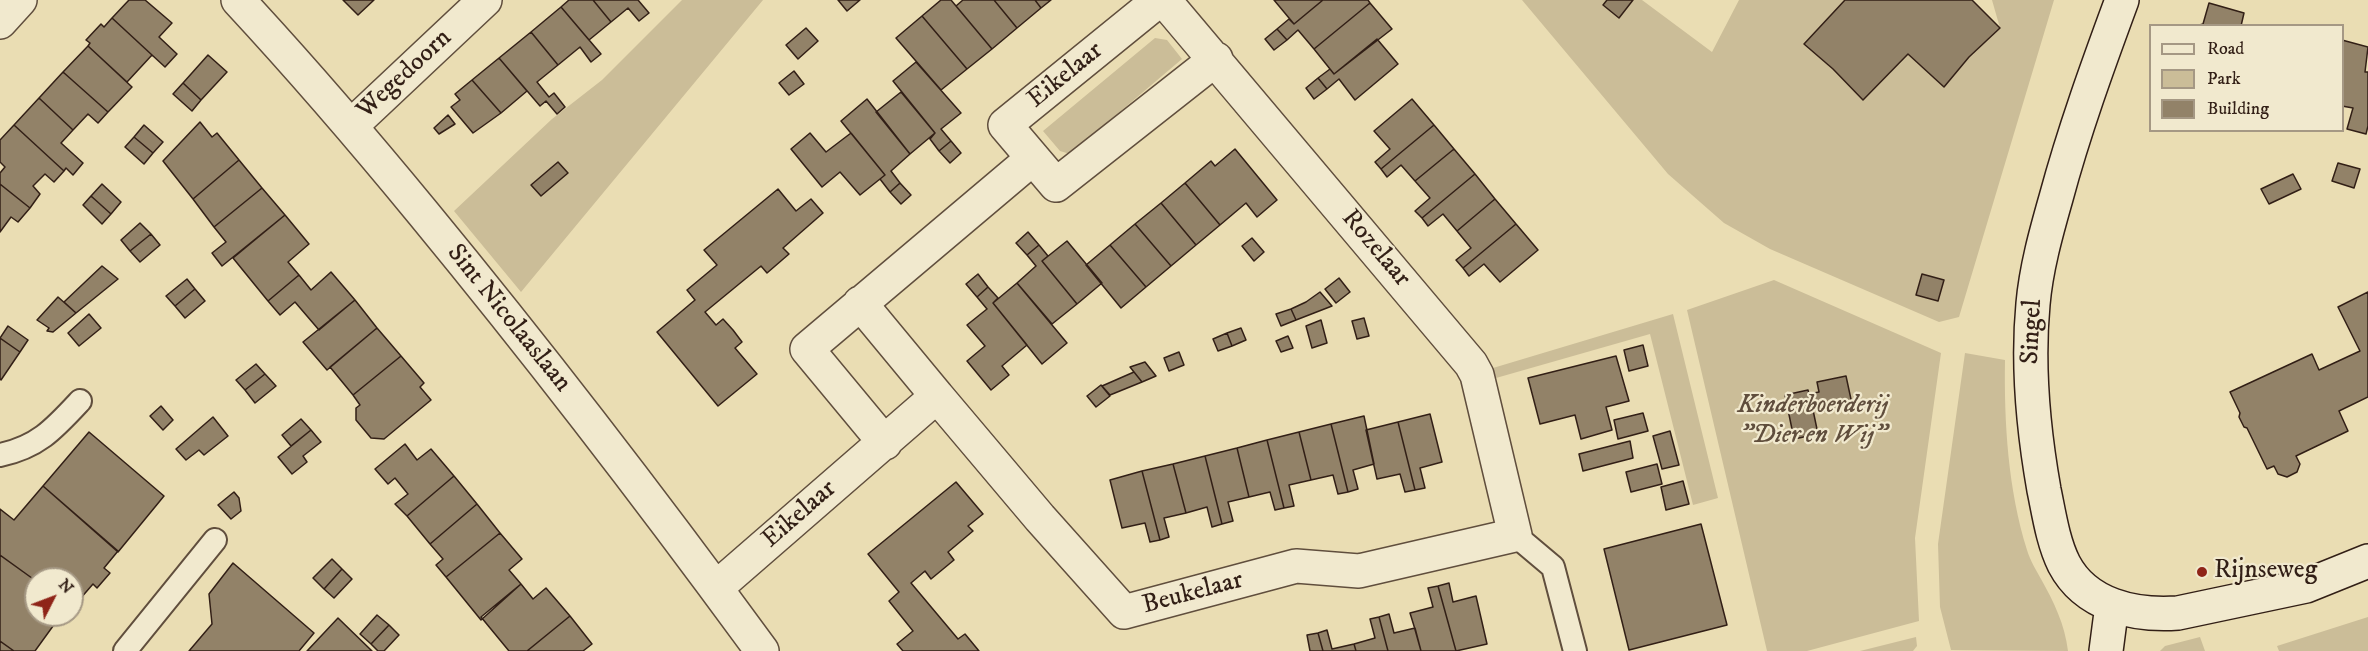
<!DOCTYPE html>
<html>
<head>
<meta charset="utf-8">
<style>
  body { margin:0 }
  #map { position:relative; width:2368px; height:651px; overflow:hidden; background:#eaddb3; font-family:"IM FELL DW Pica",serif }
  canvas { display:block }
  .legend { position:absolute; left:2149px; top:24px; width:195px; height:108px; box-sizing:border-box; background:#f1e9ce; border:2px solid #a59884; margin:0; padding:8px 10px; list-style:none; font-size:18px; color:#321f16 }
  .legend li { display:flex; align-items:center; gap:12px; height:30px }
  .legend b { width:30px; border:2px solid #a59884 }
  .north { position:absolute; left:24px; top:567px; width:60px; height:60px; box-sizing:border-box; background:#f1e9ce; border:2px solid #a59884; border-radius:50%; rotate:48deg; font-size:16px; font-weight:700; line-height:24px; text-align:center; color:#321f16 }
  .north::after { content:''; display:block; margin:auto; width:21px; height:27px; background:#8f2418; clip-path:polygon(50% 0,100% 100%,50% 72%,0 100%) }
</style>
</head>
<body>
<div id="map">
<canvas width="2368" height="651"></canvas>
<ul class="legend">
<li><b style="height:8px;background:#f1e9ce"></b>Road</li>
<li><b style="height:16px;background:#cbbd98"></b>Park</li>
<li><b style="height:16px;background:#928268"></b>Building</li>
</ul>
<div class="north">N</div>
</div>
<script>
const context = document.querySelector('canvas').getContext('2d');
context.lineJoin = 'round';
function fillPath(path, color) { context.fillStyle = color; context.fill(path, 'evenodd'); }
function stroke(path, color, width, dash) { context.strokeStyle = color; context.lineWidth = width; context.lineCap = dash ? 'butt' : 'round'; context.setLineDash(dash || []); context.stroke(path); }
function label(font, color, halo, rows, align = 'center') {
  context.font = font + ' "IM FELL DW Pica",serif'; context.lineWidth = 4.5; context.setLineDash([]); context.textBaseline = 'middle'; context.strokeStyle = halo; context.fillStyle = color; for (const [text, x, y, turn = 0] of rows) {
    context.save(); context.translate(x, y); context.rotate((+turn || 0) * Math.PI / 180); context.textAlign = isNaN(turn) ? turn : align; if (halo) context.strokeText(text, 0, 0); context.fillText(text, 0, 0); context.restore();
  }
}
const green = new Path2D(`
  M682,0H763L521,292L454,211L552,119L602,80Z
  M1522,0H1642L1712,52L1739,0H1845L1804,44L1833,69L1908,54L1944,87L1969,57L2000,28L1992,0H2054L1959,317L1939,322L1770,249L1724,223L1668,174Z
  M1155,38L1167,40L1182,59L1070,154L1060,151L1043,131Z
  M1774,280L1941,353L1915,538L1919,621L1807,651H1767L1687,310Z
  M1673,314L1718,498L1693,505L1650,334L1496,378L1493,368Z
  M1965,353L2005,360C2004,423 2008,489 2027,550C2030,560 2036,570 2041,579C2054,602 2065,625 2068,651L1951,650L1940,607L1938,544Z
  M2368,617V651H2279L2277,646Z
  M1916,637L1917,646L1913,651H1860Z
  M2200,637L2205,651H2160L2165,646Z`);
const building = new Path2D(`
  M129,0H145L172,23L159,37L177,54L165,67L112,18Z
  M343,0H374L358,15Z
  M569,0H593L611,22L589,40L561,7Z
  M593,0H638L649,13L639,21L628,8L611,22Z
  M838,0H860L847,11Z
  M941,0H951L992,49L967,69L922,16Z
  M963,0H994L1017,28L992,49L956,6Z
  M994,0H1035L1041,8L1017,28Z
  M1035,0H1051L1041,8Z
  M1274,0H1323L1294,24Z
  M1323,0H1368L1370,3L1314,49L1298,30L1287,40L1277,29L1289,19L1294,24Z
  M1607,0H1633L1619,18L1603,5Z
  M1845,0H1972L2000,28L1969,57L1944,87L1908,54L1863,100L1833,69L1804,44Z
  M1370,3L1392,29L1334,74L1314,49Z
  M2209,3L2244,13L2241,26H2196L2203,24Z
  M561,7L601,54L591,62L580,47L558,65L531,32Z
  M922,16L967,69L941,90L896,38Z
  M112,18L152,55L127,82L88,46L90,43L86,40L101,24L104,27Z
  M806,28L818,41L798,59L786,45Z
  M1277,29L1287,40L1274,50L1265,39Z
  M531,32L558,65L537,82L549,97L554,93L565,107L557,114L546,101L540,106L499,58Z
  M1377,39L1398,64L1355,100L1339,79L1327,89L1318,78L1330,69L1334,74Z
  M2342,40L2368,47L2365,72H2368V126L2366,134L2347,129L2353,108L2342,106Z
  M88,46L132,87L108,112L63,72Z
  M208,55L227,72L201,100L183,83Z
  M499,58L527,91L501,113L472,80Z
  M916,62L961,113L941,129L951,141L939,151L930,139L935,133L893,81Z
  M794,71L804,84L789,95L779,83Z
  M63,72L108,112L98,123L88,114L73,130L39,98Z
  M1318,78L1327,89L1314,99L1306,88Z
  M472,80L501,113L473,133L451,107L460,100L455,94Z
  M183,83L201,100L192,111L173,94Z
  M901,92L935,133L910,154L876,112Z
  M39,98L73,130L61,143L83,163L73,175L66,168L64,171L14,125Z
  M867,99L910,154L891,171L900,183L890,192L880,179L885,175L841,121Z
  M1412,99L1434,125L1381,169L1375,162L1390,149L1374,131Z
  M448,115L455,124L439,134L434,128Z
  M200,122L212,137L217,133L239,160L193,199L163,161Z
  M14,125L64,171L54,182L45,174L33,186L40,194L30,208L0,184V173L5,167L0,162V140Z
  M144,125L163,142L153,153L134,137Z
  M1434,125L1454,149L1415,181L1401,165L1387,177L1381,169Z
  M810,133L826,152L851,133L885,175L860,195L840,172L822,187L791,149Z
  M134,137L153,153L144,164L125,147Z
  M951,141L961,153L950,163L939,151Z
  M1235,149L1277,200L1257,217L1246,203L1220,225L1185,183L1211,161L1215,166Z
  M1454,149L1475,174L1422,218L1415,211L1430,198L1415,181Z
  M239,160L262,188L214,227L193,199Z
  M558,162L568,173L541,196L531,185Z
  M2338,163L2360,169L2354,188L2332,181Z
  M1475,174L1495,199L1457,231L1443,214L1428,226L1422,218Z
  M2293,174L2301,189L2269,204L2261,189Z
  M900,183L911,195L901,204L890,192Z
  M1185,183L1220,225L1196,245L1161,203Z
  M0,184L30,208L18,222L11,217L0,232Z
  M102,184L121,202L111,214L91,196Z
  M262,188L285,215L222,266L212,253L226,242L214,227Z
  M778,189L796,211L811,199L823,213L783,248L789,254L767,273L761,266L705,312L716,325L723,319L733,330L742,342L735,348L757,374L718,406L657,332L695,300L687,290L717,265L704,250Z
  M91,196L111,214L102,224L83,205Z
  M1495,199L1516,224L1463,268L1456,260L1471,248L1457,231Z
  M1161,203L1196,245L1171,266L1135,224Z
  M285,215L309,244L288,262L299,275L268,301L233,258Z
  M140,223L151,234L130,251L121,240Z
  M1135,224L1171,266L1146,287L1110,245Z
  M1516,224L1538,250L1500,282L1484,264L1469,276L1463,268Z
  M1028,232L1039,245L1027,255L1016,243Z
  M151,234L160,245L140,262L130,251Z
  M1252,238L1264,252L1254,261L1242,246Z
  M1067,241L1102,283L1077,304L1042,261Z
  M1039,245L1048,256L1042,261L1077,304L1052,324L1017,283L1036,266L1027,255Z
  M1110,245L1146,287L1121,308L1086,265Z
  M102,266L118,279L76,313L64,302Z
  M331,272L355,300L319,330L295,302L280,315L268,301L299,275L311,290Z
  M978,274L988,287L977,297L966,284Z
  M1922,274L1944,280L1938,301L1916,295Z
  M1339,278L1350,292L1336,303L1325,289Z
  M187,279L195,289L175,306L166,296Z
  M1017,283L1067,343L1042,364L993,303Z
  M988,287L998,298L993,303L1027,345L1002,366L1009,375L991,390L967,361L985,346L967,325L987,309L977,297Z
  M195,289L205,301L185,318L175,306Z
  M1320,292L1332,306L1296,320L1291,309L1306,302Z
  M2368,292V397L2339,411L2348,431L2296,456L2300,464L2297,472L2287,477L2278,474L2274,466L2267,469L2247,428L2244,427L2239,417L2240,413L2230,392L2312,354L2319,370L2360,351L2338,307Z
  M58,297L76,313L53,332L47,331L49,328L37,320Z
  M355,300L377,328L327,370L303,342Z
  M1291,309L1296,320L1281,326L1276,314Z
  M89,314L101,328L79,346L68,333Z
  M1364,318L1369,336L1357,339L1352,321Z
  M1321,320L1327,343L1312,348L1306,326Z
  M8,326L28,340L20,352L0,338Z
  M377,328L401,356L353,395L330,367Z
  M1241,328L1246,340L1232,346L1227,333Z
  M1227,333L1232,346L1218,351L1213,339Z
  M1288,336L1293,348L1281,352L1276,341Z
  M0,338L20,352L1,380L0,379Z
  M1643,345L1648,366L1629,371L1624,350Z
  M1179,352L1184,365L1169,371L1164,358Z
  M401,356L424,383L420,387L431,400L384,439L371,438L356,420V408L360,405L353,395Z
  M1616,356L1629,401L1606,407L1612,430L1581,439L1575,415L1540,424L1528,378Z
  M1145,362L1156,376L1142,382L1130,367Z
  M256,364L265,374L245,390L236,380Z
  M1134,372L1142,382L1110,395L1102,386Z
  M265,374L276,386L255,403L245,390Z
  M1846,376L1852,404L1824,411L1823,408L1813,410L1818,434L1794,439L1785,395L1808,390L1809,394L1819,392L1817,382Z
  M1101,385L1110,396L1096,407L1087,396Z
  M161,406L173,420L163,430L150,416Z
  M1643,413L1648,431L1618,439L1614,420Z
  M1430,414L1442,462L1420,468L1425,488L1415,490L1398,422Z
  M1364,416L1374,464L1353,470L1358,489L1348,492L1331,424Z
  M213,417L228,436L204,455L199,450L186,460L176,449Z
  M301,419L311,430L291,446L282,435Z
  M1398,422L1415,490L1405,492L1400,474L1377,479L1366,430Z
  M1331,424L1348,492L1338,494L1333,475L1311,480L1299,432Z
  M311,430L321,442L303,456L307,462L292,474L278,457Z
  M1670,431L1679,465L1662,469L1653,436Z
  M89,432L164,496L118,552L43,486Z
  M1299,432L1311,480L1289,485L1294,506L1284,508L1267,440Z
  M1267,440L1284,508L1275,510L1270,492L1249,497L1237,448Z
  M1630,441L1633,458L1583,471L1579,454Z
  M405,444L417,460L431,449L454,476L407,516L395,504L408,494L395,478L388,484L375,469Z
  M1237,448L1249,497L1228,502L1233,521L1222,524L1205,456Z
  M1205,456L1222,524L1212,527L1207,507L1186,513L1173,464Z
  M1173,464L1186,513L1164,518L1169,537L1160,540L1142,471Z
  M1657,464L1662,484L1631,492L1626,472Z
  M1142,471L1160,540L1150,542L1145,523L1122,528L1110,480Z
  M454,476L477,504L430,544L407,516Z
  M1683,481L1689,504L1666,510L1661,487Z
  M956,482L983,514L968,526L973,531L948,552L954,560L931,579L925,571L911,583L958,639L965,634L979,651H903L897,644L913,631L889,601L899,592L868,554Z
  M43,486L118,551L104,568L110,573L97,588L93,584L73,607L72,579H36V581L0,555V509L14,520Z
  M234,492L239,498L241,511L231,519L218,505Z
  M477,504L500,533L446,577L436,565L443,559L430,544Z
  M1701,524L1727,625L1629,650L1604,549Z
  M500,533L522,559L509,570L521,584L481,620L446,577Z
  M0,555L36,581V615H61L35,651H14L0,641Z
  M332,559L342,569L324,589L313,578Z
  M233,563L314,633L299,651H189L212,624L209,594Z
  M342,569L352,579L334,598L324,589Z
  M1449,583L1453,602L1476,596L1487,644L1456,651L1438,586Z
  M521,584L533,599L546,588L570,616L527,651H509L481,617Z
  M1438,586L1456,651H1421L1414,626L1410,613L1433,607L1428,588Z
  M1389,614L1394,633L1415,628L1421,651H1388L1379,617Z
  M377,615L389,625L371,644L360,634Z
  M570,616L592,644L583,651H527Z
  M1379,617L1388,651H1356L1354,644L1375,638L1370,619Z
  M338,618L372,651H307Z
  M389,625L399,635L384,651H378L371,644Z
  M1327,630L1332,649L1354,644L1356,651H1323L1318,633Z
  M1318,633L1323,651H1310L1307,635Z
  M0,641L14,651H0Z`);
const lane = new Path2D(`
  M0,455C38,447 54,429 80,401
  M1515,535L1553,567L1575,651
  M125,651L215,540`);
const street = new Path2D(`
  M238,0C302,69 363,140 423,213C540,355 653,502 762,651
  M1159,0L1005,125L1056,185L1216,59
  M0,22L20,0
  M351,126L485,0
  M937,396L1040,518L1124,612L1296,566L1359,571L1515,535L1477,375L1471,364L1164,0
  M885,443L807,349L1032,159
  M716,588L937,396L860,303`);
const secondary = new Path2D(`
  M2122,0C2098,65 2074,131 2056,198C2046,233 2036,269 2033,304C2027,367 2033,428 2044,490C2049,514 2053,542 2064,564C2086,606 2135,616 2178,613L2306,586L2368,561
  M2106,651L2112,605`);
const markers = [
  [2202,572,6,"#8f2418"]
];
const streetNames = [
  ["Wegedoorn",405,75,-43],
  ["Eikelaar",1066,76,-39],
  ["Rozelaar",1375,249,50],
  ["Sint Nicolaaslaan",508,319,51],
  ["Singel",2033,332,-87],
  ["Eikelaar",800,515,-41],
  ["Beukelaar",1193,594,-15]
];
const parkNames = [
  ["Kinderboerderij",1813,407],
  ["\"Dier en Wij\"",1813,437]
];
const poiNames = [
  ["Rijnseweg",2214,572]
];
fillPath(green, '#cbbd98');
fillPath(building, '#928268');
stroke(building, '#321f16', 1.5);
stroke(lane, '#604e3d', 26);
stroke(street, '#604e3d', 36);
stroke(secondary, '#321f16', 36);
stroke(lane, '#f1e9ce', 22);
stroke(street, '#f1e9ce', 33);
stroke(secondary, '#f1e9ce', 33);
for (const [x, y, r, color] of markers) { const dot = new Path2D(); dot.arc(x, y, r, 0, 2 * Math.PI); context.fillStyle = color; context.fill(dot); stroke(dot, '#f1e9ce', 2); }
label('26px', '#321f16', '#f1e9ce', streetNames);
label('italic 26px', '#604e3d', '#f1e9ce', parkNames);
label('26px', '#321f16', '#f1e9ce', poiNames, 'left');
</script>
</body>
</html>
